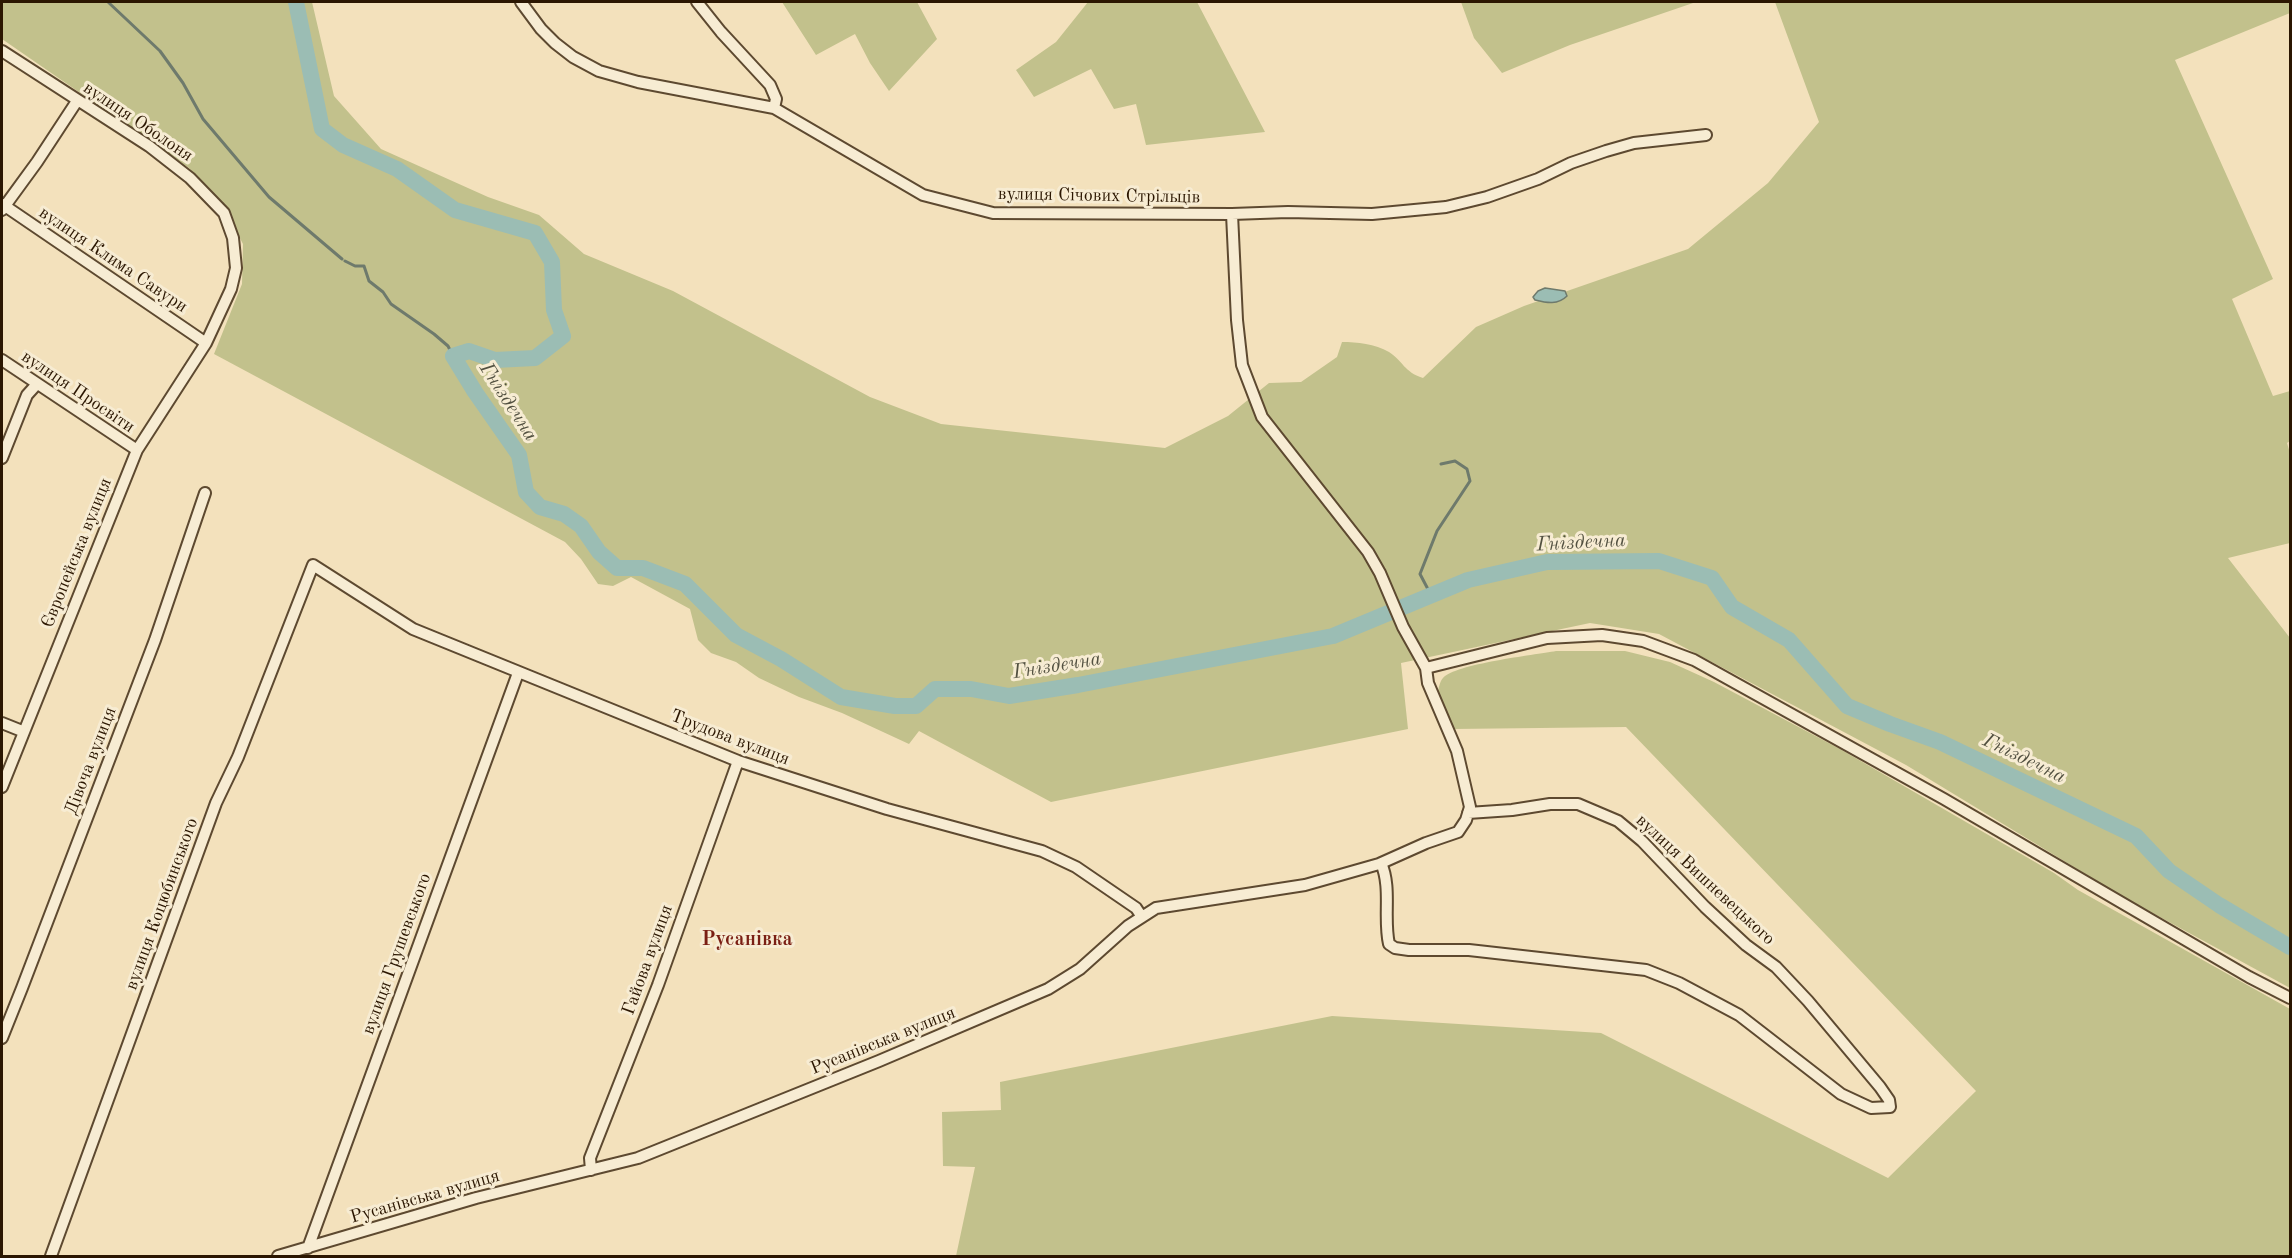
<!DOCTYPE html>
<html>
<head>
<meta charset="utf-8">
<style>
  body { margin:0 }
  #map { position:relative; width:2292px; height:1258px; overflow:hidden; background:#f3e1bc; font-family:"Old Standard TT",serif }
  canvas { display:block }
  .frame { position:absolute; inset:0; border:3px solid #2b1601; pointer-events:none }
</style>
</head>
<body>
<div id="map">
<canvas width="2292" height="1258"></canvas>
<div class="frame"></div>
</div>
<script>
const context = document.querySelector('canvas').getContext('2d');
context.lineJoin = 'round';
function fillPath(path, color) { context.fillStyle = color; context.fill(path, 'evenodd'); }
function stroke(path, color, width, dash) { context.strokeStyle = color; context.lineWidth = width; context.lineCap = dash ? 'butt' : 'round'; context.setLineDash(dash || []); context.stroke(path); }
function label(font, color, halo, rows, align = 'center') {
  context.font = font + ' "Old Standard TT",serif'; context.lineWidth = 6; context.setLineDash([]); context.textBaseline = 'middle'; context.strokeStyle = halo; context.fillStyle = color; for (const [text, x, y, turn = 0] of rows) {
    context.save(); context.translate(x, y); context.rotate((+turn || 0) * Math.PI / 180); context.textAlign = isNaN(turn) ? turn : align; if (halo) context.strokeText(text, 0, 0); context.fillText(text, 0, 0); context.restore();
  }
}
const green = new Path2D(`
  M2,2H312L334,96L381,149L488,197L539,215L584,254L673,291L870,397L941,424L1165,448L1228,416L1269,383L1301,382L1337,357L1342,342C1357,342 1375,344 1389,352C1403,361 1404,372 1423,378L1476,327L1524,306L1688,249L1768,183L1819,122L1775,2H2290V13L2175,60L2273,279L2232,299L2273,396L2290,391V441L2287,443L2290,453V543L2228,558L2290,638V988L2125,898L1906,765L1659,634L1590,623L1401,663L1408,729L1051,802L919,731L909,744L842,713L799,697L759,678L736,662L711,653L698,640L690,609L631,577L613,586L598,584L581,559L565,542L214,354L242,284L243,244L221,201L189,168L2,39Z
  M782,2H917L937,39L889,91L870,63L855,34L816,55Z
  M1088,2H1197L1265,132L1146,145L1136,104L1114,109L1091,69L1034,97L1016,70L1056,42Z
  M1461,2H1696L1570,45L1502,73L1474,38Z
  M1556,651H1625L1670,662L1714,682L1840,749L2054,873L2078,890L2290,1009V1256H956L975,1167L943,1166L942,1112L1001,1110L1000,1082L1332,1016L1601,1033L1888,1178L1976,1091L1626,727L1453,729L1438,691C1439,687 1440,681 1443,678C1455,664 1534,655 1556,651Z`);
const water = new Path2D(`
  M1545,288L1565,291L1567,296C1558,305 1547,303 1535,300L1533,297L1538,291Z`);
const stream = new Path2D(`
  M108,2L160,51L183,83L203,119L269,197L342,259
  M345,261L355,266H364L369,281L383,292L391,304L434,334L448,346L453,356
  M1431,595L1420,574L1437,531L1470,481L1467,469L1455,461L1441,464`);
const river = new Path2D(`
  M296,2L322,129L343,145L397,169L455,210L535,233L552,262L554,310L563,336L535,358L495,360L469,351L453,356L475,392L519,455L526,492L540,507L564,514L581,526L599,552L617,568H643L685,584L736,635L781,659L841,697L895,706H916L935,689H971L1009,696L1078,685L1333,636L1468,580L1547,562L1659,561L1712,578L1732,607L1789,640L1847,706L1890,724L1940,742L2136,836L2169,871L2219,905L2290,947`);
const street = new Path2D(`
  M521,2L541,29L555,43L573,57L599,71L638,82L774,108L923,195L993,213L1232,214L1288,212L1372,214L1446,207L1487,197L1538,179L1571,163L1606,151L1634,143L1706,135
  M697,2L721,32L770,85L776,99L774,108
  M2,51L149,146L190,178L224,213L233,238L236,268L231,289L206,343L137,450L2,787
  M2,204L206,343
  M2,210L37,162L77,101
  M2,360L137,450
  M2,458L27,395L37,384
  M1426,668L1547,638L1602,635L1643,641L1694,660L1944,799L2249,977L2290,998
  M2,723L22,731
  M1381,863C1392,888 1383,918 1389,944L1395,948L1409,950H1469L1646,970L1679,983L1739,1015L1841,1094L1871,1108L1890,1107L1889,1100L1880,1087L1808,1001L1776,967L1746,945L1705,907L1642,841L1618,821L1578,804H1550L1512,810L1468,813
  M2,1038L22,988L155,640L205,493
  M591,1170L590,1158L658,985L738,761
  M308,1248L518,673
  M51,1256L216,803L238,757L313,565L413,629L738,761L887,809L1042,851L1076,867L1136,908L1142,917
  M278,1256L476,1198L638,1158L879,1061L1048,989L1080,969L1128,926L1156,908L1305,885L1379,864L1426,843L1458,832L1466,820L1470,807L1457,751L1428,683L1426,668L1403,627L1380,573L1368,552L1262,417L1242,365L1237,320L1232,214`);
const streetNames = [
  ["вулиця Оболоня",138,122,34],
  ["вулиця Січових Стрільців",1099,196,1],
  ["вулиця Клима Савури",113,260,34],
  ["вулиця Просвіти",78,392,34],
  ["Європейська вулиця",77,553,-68],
  ["Трудова вулиця",730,738,21],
  ["Дівоча вулиця",91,761,-69],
  ["вулиця Вишневецького",1705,880,43],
  ["вулиця Коцюбинського",162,904,-70],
  ["вулиця Грушевського",397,954,-70],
  ["Гайова вулиця",648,960,-70],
  ["Русанівська вулиця",883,1041,-22],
  ["Русанівська вулиця",425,1197,-16]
];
const waterNames = [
  ["Гніздечна",508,402,57],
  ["Гніздечна",1581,543,-3],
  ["Гніздечна",1057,666,-9],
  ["Гніздечна",2024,759,26]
];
const neighbourhoodNames = [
  ["Русанівка",747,940]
];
fillPath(green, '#c2c18c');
fillPath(water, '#9bbdb4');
stroke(water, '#6e7a6c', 1.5);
stroke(stream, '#6e7a6c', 3);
stroke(river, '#9bbdb4', 16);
stroke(street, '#5d4930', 14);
stroke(street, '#f7ecd3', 10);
label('18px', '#2b1601', '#f7ecd3', streetNames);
label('italic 20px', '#525040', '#f7ecd3', waterNames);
label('bold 20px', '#7a1f14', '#f7ecd3', neighbourhoodNames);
</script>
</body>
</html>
